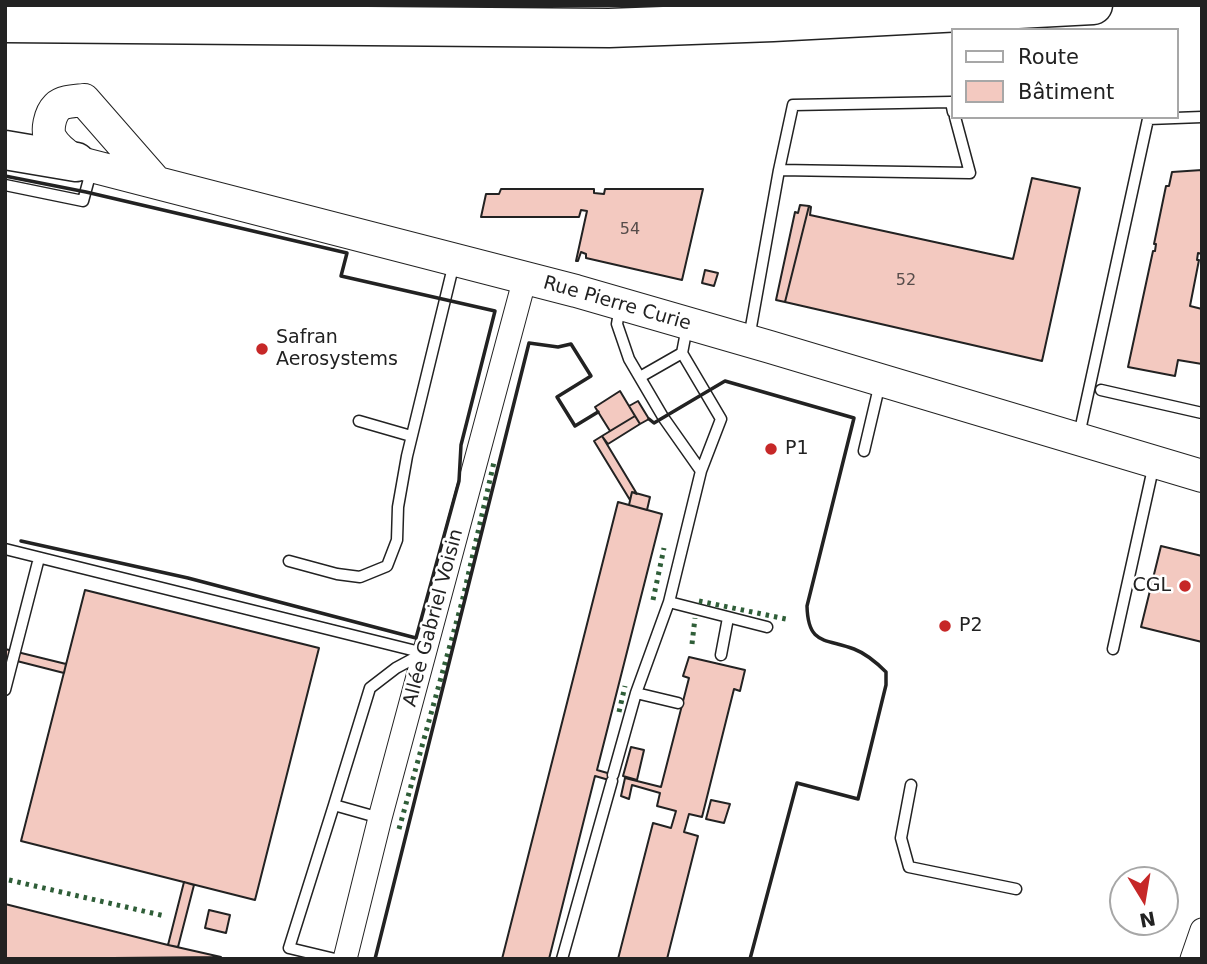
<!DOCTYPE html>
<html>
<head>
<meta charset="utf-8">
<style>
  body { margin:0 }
  #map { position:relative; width:1207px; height:964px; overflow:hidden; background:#fff; font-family:"DejaVu Sans",sans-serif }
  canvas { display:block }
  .frame { position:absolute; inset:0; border:7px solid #222; pointer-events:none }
  .legend { position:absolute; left:951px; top:28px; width:228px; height:91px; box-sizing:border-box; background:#fff; border:2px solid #a7a7a7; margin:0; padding:9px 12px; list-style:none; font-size:21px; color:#222 }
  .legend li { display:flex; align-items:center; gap:14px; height:35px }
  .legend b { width:35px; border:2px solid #a7a7a7 }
  .north { position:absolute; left:1109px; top:866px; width:70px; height:70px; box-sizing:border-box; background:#fff; border:2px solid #a7a7a7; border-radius:50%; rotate:169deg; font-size:19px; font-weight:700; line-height:28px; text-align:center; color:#222 }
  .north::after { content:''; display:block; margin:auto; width:24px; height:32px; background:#c62828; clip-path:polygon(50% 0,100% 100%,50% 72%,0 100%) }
</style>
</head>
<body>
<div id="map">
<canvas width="1207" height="964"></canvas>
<div class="frame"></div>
<ul class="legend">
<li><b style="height:9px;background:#fff"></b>Route</li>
<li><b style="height:19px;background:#f3c9c0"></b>Bâtiment</li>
</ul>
<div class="north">N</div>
</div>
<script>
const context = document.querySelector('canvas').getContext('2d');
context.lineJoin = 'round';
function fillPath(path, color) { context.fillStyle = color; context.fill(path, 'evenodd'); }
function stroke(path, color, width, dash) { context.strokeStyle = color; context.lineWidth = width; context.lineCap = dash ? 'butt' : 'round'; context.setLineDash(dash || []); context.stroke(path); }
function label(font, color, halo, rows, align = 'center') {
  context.font = font + ' "DejaVu Sans",sans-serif'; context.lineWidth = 5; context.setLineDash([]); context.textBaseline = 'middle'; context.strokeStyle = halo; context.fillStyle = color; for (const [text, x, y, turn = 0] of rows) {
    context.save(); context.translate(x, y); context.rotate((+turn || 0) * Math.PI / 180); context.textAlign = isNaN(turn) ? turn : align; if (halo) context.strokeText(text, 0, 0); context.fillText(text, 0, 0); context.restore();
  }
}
const building = new Path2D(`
  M1202,170V254L1198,253L1197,260H1199L1190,306L1202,309V364L1178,360L1175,376L1128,367L1153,251H1155L1156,244H1154L1166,186H1169L1172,172Z
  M1032,178L1080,188L1042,361L785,302L809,206L811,207L810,215L1013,259Z
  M501,189H594V193L604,194L605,189H703L682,280L586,258V254L581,252L578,261H576L587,211L581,210L579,217H481L486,194H499Z
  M800,205L809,206L785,302L776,300L795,212L798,213Z
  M705,270L718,273L714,286L702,283Z
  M620,391L635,416L610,431L595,407Z
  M638,401L649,419L640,424L629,406Z
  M635,416L640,424L608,444L602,436Z
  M602,436L637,494L632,492L630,500L594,441Z
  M632,492L650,497L647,510L629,505Z
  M618,502L662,514L597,770L611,774L609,780L595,776L549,959H502Z
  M1161,546L1202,556V642L1141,627Z
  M85,590L319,648L255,900L21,841Z
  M5,649L66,664L64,673L5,658Z
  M689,657L745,670L740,691L734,689L702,817L689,814L684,832L698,836L667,959H618L653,823L671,828L676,811L657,806L660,793L632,785L629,799L621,796L625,778L661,787L689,678L683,676Z
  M631,747L644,750L637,780L623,776Z
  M711,800L730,804L724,823L706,819Z
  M184,882L194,885L178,947L168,945Z
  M5,904L168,945L221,957L5,959Z
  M209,910L230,915L226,933L205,928Z`);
const lane = new Path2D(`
  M779,170L970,173L955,117
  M5,185L83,201L92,168
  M687,327L682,353L721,419L701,471
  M749,338L779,170L793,105L951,102L953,112
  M640,377L682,353
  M1101,390L1202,413
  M359,421L411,436
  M1079,435L1148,119L1202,117
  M864,451L880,383
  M5,549L424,653
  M289,561L337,574L360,577L387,566L397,540L398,507L407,456L454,263
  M669,602L767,627
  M1113,649L1154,464
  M721,655L728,618
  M5,690L39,558
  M636,693L678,703
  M613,775L636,693L669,602L701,471L663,417L629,359L617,324L620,307
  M911,785L901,838L909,867L1016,889
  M334,805L289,948L335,959
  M380,818L334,805L370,688L396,668L422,654
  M562,959L612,781`);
const street = new Path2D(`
  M345,959L380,818L525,278
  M1192,959L1202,930`);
const secondary = new Path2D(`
  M154,180L84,100C76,101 63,101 57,107C50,114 46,131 51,139C57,150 66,155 76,162L576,291L770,347L1202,476`);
const highway = new Path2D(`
  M5,23L609,28L773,22L1093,5
  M5,150L76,162`);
const hedge = new Path2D(`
  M653,600L664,548
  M699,601L786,619
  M692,644L695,618
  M619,712L625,686
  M399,829L462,602L494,462
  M9,880L165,916`);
const wall = new Path2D(`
  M5,176L86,192L347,253L341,276L495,311L461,445L459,481L416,638L188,578L21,541
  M649,419L654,423L725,381L854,418L807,606C808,646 826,638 854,649C867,654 877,663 886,672V685L858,799L797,783L750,959
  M375,959L529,343L558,347L571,344L591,376L557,397L575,426L598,412`);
const markers = [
  [262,349,7,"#c62828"],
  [771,449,7,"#c62828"],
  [1185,586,7,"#c62828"],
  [945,626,7,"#c62828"]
];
const numberNames = [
  ["54",630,230],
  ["52",906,281]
];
const streetNames = [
  ["Rue Pierre Curie",617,304,16],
  ["Allée Gabriel Voisin",434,618,-75]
];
const poiNames = [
  ["Safran",276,338],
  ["Aerosystems",276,360],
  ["P1",785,449],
  ["CGL",1171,586,"right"],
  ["P2",959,626]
];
fillPath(building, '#f3c9c0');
stroke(building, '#222', 2);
stroke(lane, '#222', 13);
stroke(street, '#222', 25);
stroke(secondary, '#222', 34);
stroke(highway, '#222', 41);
stroke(lane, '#fff', 10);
stroke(street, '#fff', 23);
stroke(secondary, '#fff', 32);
stroke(highway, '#fff', 38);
stroke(hedge, '#2f5e38', 5, [3.5, 5]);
stroke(wall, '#222', 3.5);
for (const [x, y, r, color] of markers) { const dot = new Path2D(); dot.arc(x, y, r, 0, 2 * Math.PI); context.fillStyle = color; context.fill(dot); stroke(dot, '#fff', 2.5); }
label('16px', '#564c4a', null, numberNames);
label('19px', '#222', '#fff', streetNames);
label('19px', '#222', '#fff', poiNames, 'left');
</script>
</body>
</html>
